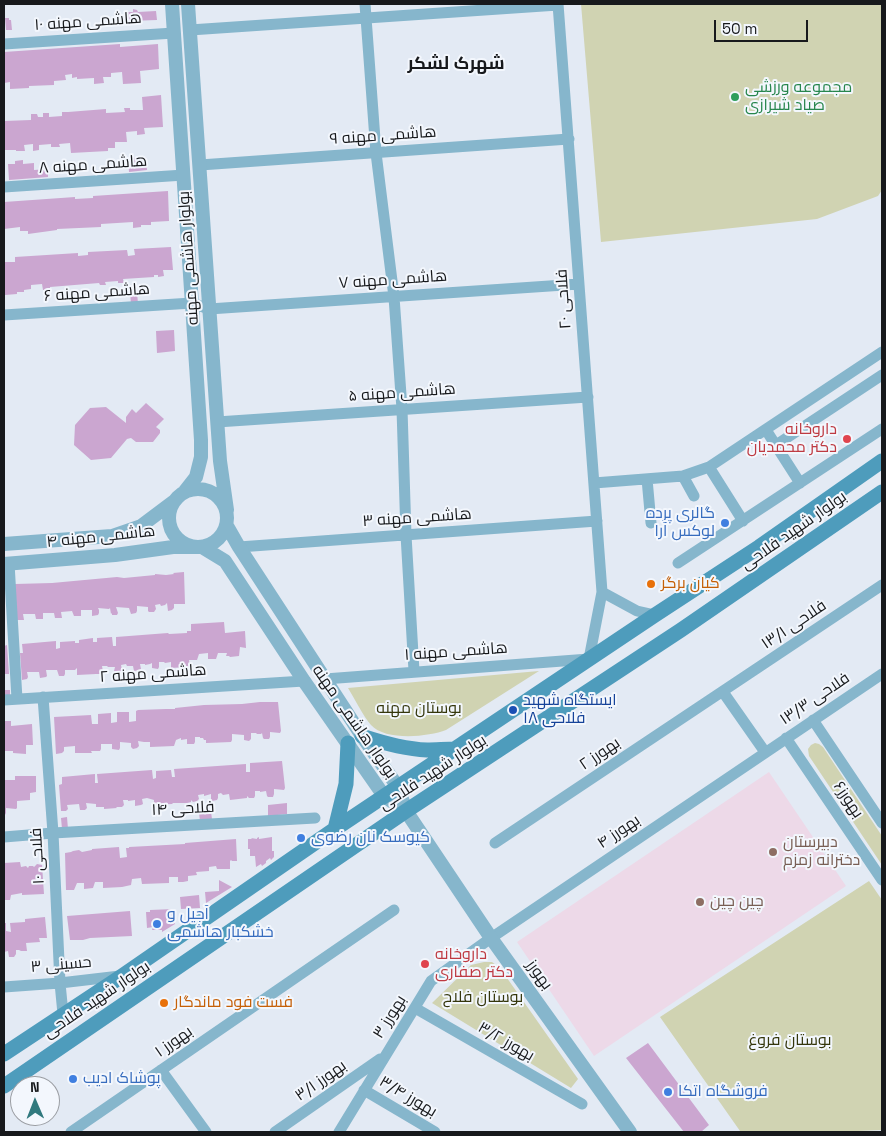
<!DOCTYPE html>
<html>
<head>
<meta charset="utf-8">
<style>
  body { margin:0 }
  #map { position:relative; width:886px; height:1136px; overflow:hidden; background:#e3eaf4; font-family:"Space Grotesk",sans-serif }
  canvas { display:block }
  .frame { position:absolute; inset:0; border:5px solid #17191c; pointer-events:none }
  .north { position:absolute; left:10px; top:1076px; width:50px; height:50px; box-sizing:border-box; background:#f3f7fd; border:1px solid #9b9ea3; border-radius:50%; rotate:359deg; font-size:14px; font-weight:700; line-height:20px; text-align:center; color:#17191c }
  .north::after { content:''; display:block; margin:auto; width:18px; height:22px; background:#30797e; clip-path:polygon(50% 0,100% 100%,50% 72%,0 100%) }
  .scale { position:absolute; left:714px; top:20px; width:94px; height:22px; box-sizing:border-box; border:2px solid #17191c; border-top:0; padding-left:6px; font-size:15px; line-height:18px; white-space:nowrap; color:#17191c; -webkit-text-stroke:4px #f3f7fd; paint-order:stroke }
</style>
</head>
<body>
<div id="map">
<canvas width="886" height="1136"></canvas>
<div class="frame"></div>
<div class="north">N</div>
<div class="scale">50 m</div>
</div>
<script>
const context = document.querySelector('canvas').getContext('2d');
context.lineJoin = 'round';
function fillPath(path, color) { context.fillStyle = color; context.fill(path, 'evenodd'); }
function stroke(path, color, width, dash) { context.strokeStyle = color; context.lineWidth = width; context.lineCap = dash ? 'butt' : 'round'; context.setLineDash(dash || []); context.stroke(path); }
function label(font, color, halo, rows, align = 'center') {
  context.font = font + ' "Space Grotesk",Cairo,sans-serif'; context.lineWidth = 4; context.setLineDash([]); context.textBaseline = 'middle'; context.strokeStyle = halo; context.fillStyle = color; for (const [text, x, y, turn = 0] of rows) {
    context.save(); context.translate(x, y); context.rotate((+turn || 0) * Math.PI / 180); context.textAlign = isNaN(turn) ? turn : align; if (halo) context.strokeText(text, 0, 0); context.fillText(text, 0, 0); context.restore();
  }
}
const education = new Path2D(`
  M769,772L846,886L594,1056L517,942Z`);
const green = new Path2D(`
  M581,4H882V190L878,196L817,219L601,242Z
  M539,671L446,730C428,737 385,741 371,725C363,716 355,699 348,688Z
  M815,743L819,744L823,747L882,836V865L809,756L808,749L811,745Z
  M869,881L882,900V1130L834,1132H748L740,1131L660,1017Z
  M484,962H492L500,968L578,1079L571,1088L432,1003L471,965Z`);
const building = new Path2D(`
  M133,9L137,10L138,12L156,11L157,20L128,21V12H133Z
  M5,18H9V20H11L12,30H6Z
  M120,44V47L158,44L159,69L140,71L141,83L123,84L122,72L111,73V77H103L104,83L94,84V78L77,79V77L72,78V74L65,75L66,80L54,81V85L29,86V88L10,89V82L4,83V52Z
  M161,95L163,127L144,128L145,134L137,135V131L126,132L127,142H115V148H108V151L71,153L70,143L59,144L60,147H51V144L39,145V150L33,151V144L24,145L25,151H16V150H4V121L31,120V114H37L38,117H43V113H49V117L62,116V112H68L106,109V113L125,112L124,108H130V110H143L142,97Z
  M146,157L147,170L129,172L128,158Z
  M23,160V164L34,163V170L48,169V177L9,180L8,164H15V161Z
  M168,191L169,221L151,222V225H141V227L133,228V222L101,224V227L57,229V230L28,234V231H20V227L4,229V202L75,197V199L93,198V196Z
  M171,247L173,270H163L164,276L158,277V275H154V277L123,279L124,283H118V281L105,282L106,285H100L99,283L50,287V290H43L42,284L31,285V289L24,290V292H17V294L5,295V290H4V262H15V257L78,253V256L88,255V252L127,250L128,256L135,255L134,249Z
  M130,292H137L138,304H131Z
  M174,330L175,351L157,353L156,331Z
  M146,403L164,419L156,427L160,430V433L153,442H136L131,438L127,439L111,458L91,460L74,445L75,425L90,408L106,407L126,423V417L132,409L136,413Z
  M184,572L185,604H174V608L172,610L168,611L167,603L165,605L161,606L160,604L155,605L156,609L154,612H149L148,611V607L137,606V611L136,613L131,614L129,608L116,607L118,613L117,615H112V613L111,614L110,608L109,609L98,608L99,610V613L98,615L92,616V610H81V616H74L72,611L61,612L62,618H55L54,613H43V619H36L35,614H23L24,620H17L15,584L52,583L117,577L124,578L155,575V574L166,575L174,574L173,573Z
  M224,622L225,633L245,631L246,648L240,647L239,656L230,657L229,656H226L227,653H218L216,659H208V653L199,654L197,660H189L190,668H186V667L171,668V662L165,663L164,662H159V667L158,669L152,668V663L150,664L145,665V664H140L141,669L139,670L134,671L133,666H127L126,664L121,665L122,670L121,672H115L114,671L115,667H108L107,666H102L103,672L102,674H96L77,675V668L75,670H65V674L64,676H59L57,670H46L47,676L46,677L40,678L39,672H27L28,677L27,679L22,680L20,653H23L22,644L56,641V649L60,648V642L75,641V643H79V640L93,638V642H97V638L112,637L113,646H116V637L168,633L169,634L187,633V631H191V624Z
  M7,645L9,674H4V646Z
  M4,690H10V698L4,699Z
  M260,702H278L281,731L280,733L270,732V737L269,739H264L263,738L262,733L261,734H257L256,733H251V739L249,741L244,740V735L232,734V740L231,742L206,743V740H204L203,738H200V737H195V742L194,744H187V739L181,740V738L176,740L174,746L150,747V742H144L138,741L139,746L137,748L133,749L131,747V743L120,742V748L119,750L112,749V744H101V749L100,751H91L92,753H75V746L64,747V751L62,753L56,754L54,717L91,715L92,724H98V714L111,713V723L117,722V712H129V722L136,721V711L138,710L166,709H175V708L204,705L242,704Z
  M4,721H11V726L32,724L33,745H26V754L13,753V751H4Z
  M282,761L285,788L284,790L274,789V794L273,797H268L267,796L266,791L260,792V791H255V796L254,798H249L247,796V798L230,800L229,794L223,795L221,793L218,794V798L217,800L212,801L211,799V794L204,796V794L198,795L199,799L197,801L193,802L191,800V802L187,803H173L172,804L154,805V800L147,798L142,799L143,804L141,805L135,806V800L128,801V800H123L124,805L122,807H116L117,808L104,809V807H96V804L86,803L87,808L85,810H80L79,804L67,805L68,809L66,811H61L59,785L62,784V777L95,774V783H98L97,774L152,770L153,779L156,778V771L171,770L172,777H175L174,769L246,764V772H250V763Z
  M15,776H36V792L30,793V800L17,801V808L16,809L6,808V813L4,817V780H15Z
  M287,803V814L268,816V805Z
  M211,812L212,819L200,821L199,813Z
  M67,817L68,829H62L61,818Z
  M259,837V839L272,837V851H274V857L271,860L270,858L266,861V863L262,866L261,864L256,867L255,856H250V849H248V839H252L251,838L257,839V838Z
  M236,839L237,861H232L231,860L230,861V869H217L216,866L209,867V871L196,872L197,875L188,876V881L183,882H178V877H169V883L142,884L141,878L132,879L131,885L122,887L103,888V882H95L93,888L84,889V883H77L74,890H66L65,853L71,852L73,851L79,850L82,852L92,850V849L119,847L120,858L127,857L126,848H129V847L185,844V843Z
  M20,862L21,867L26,866L28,868L29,866H33L34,867L37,864L42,865L44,894L22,895V893L11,895L10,900H5L4,895V863Z
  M219,880L232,887L206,903L205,892L219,891Z
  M199,895L200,908L181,909L180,897Z
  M174,909L175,924L162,932V930H152L153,927L147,928L146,912H150V910Z
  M130,911L132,936L90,938L83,940H70L67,916Z
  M45,917L47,938H39L40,942L26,943L27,951H21L19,950H16V954L14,957H9L8,951L4,952V923H6V931L11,932L10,923L25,922V919Z
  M648,1043L709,1125L701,1132H684L626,1058Z`);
const minor = new Path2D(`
  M365,4L376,153L394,297L402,409L406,535L414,671
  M190,30L558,5
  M4,44L174,33
  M200,165L569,139
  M4,187L184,175
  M4,315L192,303L209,309L579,284
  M217,422L588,397
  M766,430L800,483
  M776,445L882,375
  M709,467L743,521
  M683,476L694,496
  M647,479L651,523
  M594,483L683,476L709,467L882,352
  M239,547L597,521
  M9,563L17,699
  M678,563L882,429
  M602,592L637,611L655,615
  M325,679L589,659L602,592L558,4
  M723,692L765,752
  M43,697L53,833L60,983L63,1014
  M4,700L304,681
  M813,720L882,823
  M786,738L882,880
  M4,837L53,833L315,818
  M495,843L882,585
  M4,987L60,983L120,976
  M415,1008L582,1104
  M161,1070L206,1132
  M364,1090L435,1132
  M71,1132L394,910
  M275,1132L380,1059
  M339,1132L431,981L491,938L882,674`);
const tertiary = new Path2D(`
  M172,4L201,440V457L196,477L185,491
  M188,4L220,461L227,510
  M169 518a29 29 0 1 1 58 0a29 29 0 1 1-58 0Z
  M227,526L239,547L362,736L398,787L406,811L491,938L630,1132
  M4,544L112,536L141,526L173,502
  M4,564L115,555L173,547H202L225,561L304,681L384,796L406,811`);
const secondary = new Path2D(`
  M362,736C383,743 405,749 427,750C436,750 446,749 455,749
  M335,829L346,784L348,743
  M4,1054L122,976L335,829L655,615L759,547L882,461
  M4,1086L406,811L681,630L882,492`);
const markers = [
  [735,97,5,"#2e9e5b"],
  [847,439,5,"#e0444e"],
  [725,523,5,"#3f7fe0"],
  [651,584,5,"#e8710a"],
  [513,710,5,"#1a4fb4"],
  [301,838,5,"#3f7fe0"],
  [773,852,5,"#8d6e63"],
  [700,902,5,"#8d6e63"],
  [157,924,5,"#3f7fe0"],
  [425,964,5,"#e0444e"],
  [164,1003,5,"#e8710a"],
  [73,1079,5,"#3f7fe0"],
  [668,1092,5,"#3f7fe0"]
];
const streetNames = [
  ["هاشمی مهنه ۱۰",88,22,-4],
  ["هاشمی مهنه ۹",383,136,-4],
  ["هاشمی مهنه ۸",93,165,-4],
  ["بولوار هاشمی مهنه",189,258,-94],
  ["هاشمی مهنه ۷",393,280,-4],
  ["هاشمی مهنه ۶",97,293,-4],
  ["فلاحی ۲۰",564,299,-94],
  ["هاشمی مهنه ۵",402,393,-4],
  ["هاشمی مهنه ۳",417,518,-4],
  ["بولوار شهید فلاحی",794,531,-35],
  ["هاشمی مهنه ۴",101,537,-6],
  ["فلاحی ۱۳/۱",794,625,-34],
  ["هاشمی مهنه ۱",456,652,-4],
  ["هاشمی مهنه ۲",153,674,-4],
  ["فلاحی ۱۳/۳",815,699,-34],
  ["بولوار هاشمی مهنه",354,722,55],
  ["بهورز ۲",600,754,-34],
  ["بولوار شهید فلاحی",433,773,-33],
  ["بهورز۶",848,800,56],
  ["فلاحی ۱۴",183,809,-3],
  ["بهورز ۴",619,832,-34],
  ["فلاحی ۱۰",38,856,-93],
  ["حسینی ۳",61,965,-5],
  ["بهورز",539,975,54],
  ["بولوار شهید فلاحی",97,1000,-34],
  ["بهورز ۳",390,1017,-58],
  ["بهورز ۱",174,1042,-35],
  ["بهورز ۳/۲",506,1042,30],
  ["بهورز ۳/۱",321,1081,-35],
  ["بهورز ۳/۴",408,1097,31]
];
const leisureNames = [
  ["مجموعه ورزشی",745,88],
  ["صیاد شیرازی",745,106]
];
const healthNames = [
  ["داروخانه",837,430],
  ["دکتر محمدیان",837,448],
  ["داروخانه",435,955,"left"],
  ["دکتر صفاری",435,973,"left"]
];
const shopNames = [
  ["گالری پرده",715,514,"right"],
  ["لوکس آرا",715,532,"right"],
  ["کیوسک نان رضوی",311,838],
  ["آجیل و",167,915],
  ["خشکبار هاشمی",167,933],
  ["پوشاک ادیب",83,1079],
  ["فروشگاه اتکا",678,1092]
];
const foodNames = [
  ["کیان برگر",661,584],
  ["فست فود ماندگار",174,1003]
];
const transitNames = [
  ["ایستگاه شهید",523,701],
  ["فلاحی ۱۸",523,719]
];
const parkNames = [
  ["بوستان مهنه",419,709],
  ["بوستان فلاح",483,998],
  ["بوستان فروغ",790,1041]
];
const educationNames = [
  ["دبیرستان",783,843],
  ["دخترانه زمزم",783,861],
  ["چین چین",710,902]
];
const neighbourhoodNames = [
  ["شهرک لشکر",456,64]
];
fillPath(education, '#edd9e8');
fillPath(green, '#d0d3b2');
fillPath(building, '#cba6d0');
stroke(minor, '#86b6cc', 11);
stroke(tertiary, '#86b6cc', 14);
stroke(secondary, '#4e9cbc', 15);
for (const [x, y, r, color] of markers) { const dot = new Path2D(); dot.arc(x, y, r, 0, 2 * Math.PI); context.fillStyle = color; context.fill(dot); stroke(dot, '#f3f7fd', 2); }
label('16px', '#17191c', '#f3f7fd', streetNames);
label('16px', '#27864d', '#f3f7fd', leisureNames, 'left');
label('16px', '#be3a42', '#f3f7fd', healthNames, 'right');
label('16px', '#366cbe', '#f3f7fd', shopNames, 'left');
label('16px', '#c56008', '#f3f7fd', foodNames, 'left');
label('16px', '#164399', '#f3f7fd', transitNames, 'left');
label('16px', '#34360b', '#f3f7fd', parkNames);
label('16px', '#785e54', '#f3f7fd', educationNames, 'left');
label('bold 18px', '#17191c', '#f3f7fd', neighbourhoodNames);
</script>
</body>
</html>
